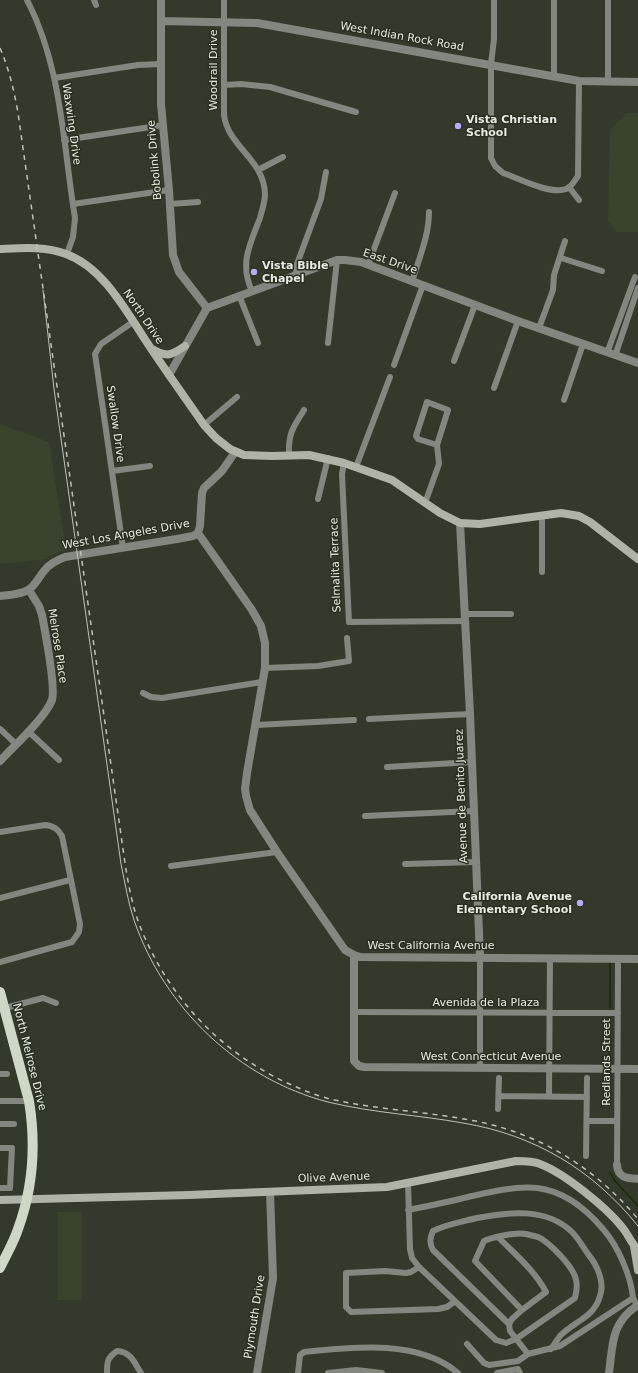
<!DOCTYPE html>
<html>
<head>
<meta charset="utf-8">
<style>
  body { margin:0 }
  canvas { display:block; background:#333a2b }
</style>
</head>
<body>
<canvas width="638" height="1373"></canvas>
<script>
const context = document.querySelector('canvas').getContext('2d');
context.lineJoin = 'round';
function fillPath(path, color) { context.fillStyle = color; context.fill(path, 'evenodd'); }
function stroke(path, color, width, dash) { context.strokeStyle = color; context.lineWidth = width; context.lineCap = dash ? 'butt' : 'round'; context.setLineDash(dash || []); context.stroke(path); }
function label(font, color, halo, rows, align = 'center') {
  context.font = font + ' "DejaVu Sans",sans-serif'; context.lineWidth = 3; context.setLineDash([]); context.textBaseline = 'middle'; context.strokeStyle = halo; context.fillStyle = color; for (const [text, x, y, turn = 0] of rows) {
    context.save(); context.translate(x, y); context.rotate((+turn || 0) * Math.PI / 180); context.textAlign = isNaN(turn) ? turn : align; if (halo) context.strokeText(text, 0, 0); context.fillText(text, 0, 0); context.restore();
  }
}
const built = new Path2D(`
  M626,113H638V232H617L608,220L610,130Z
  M0,424L49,442L66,550L52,555L46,559L0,564Z
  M58,1212H82V1300H58Z`);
const stream = new Path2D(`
  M610,1008V963
  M609,1063V1018
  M610,1172L615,1181L638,1206`);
const minor = new Path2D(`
  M27,0C62,67 63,145 75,218L73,237L67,254
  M94,0L96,5
  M224,0V115C228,147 264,159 265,194C265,202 262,210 260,218C250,244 239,264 252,291
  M494,0V39L491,64V158L495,166L503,173C518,178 550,195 566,189C571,188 575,180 578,176L579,81
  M554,0V76
  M608,0V82
  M54,78L138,65L161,64
  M224,85L241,84L270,87L356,112
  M64,140L164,125
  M258,170L283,157
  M569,187L579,200
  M73,204L169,190
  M170,204L198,202
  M561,258L602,271
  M368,265L395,193
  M297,275L296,271L297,264L321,199L326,172
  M412,282C419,258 429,236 429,212
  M239,295L258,343
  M539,328L553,290L554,275L565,241
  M328,343L337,260
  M607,353L635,277
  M615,356L638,288
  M454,361L475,305
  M394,365L423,285
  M494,388L518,321
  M564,400L583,344
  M427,402L448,410L437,445L418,439L416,436Z
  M204,425L237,397
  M289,455C288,434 293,427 304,410
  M344,463L342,474L349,622L465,621
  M356,467L390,377
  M112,471L150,466
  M318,499L328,458
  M425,503L439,464L437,445
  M542,516V572
  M123,548L95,354L101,344L133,322
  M465,614H511
  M265,668L318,666L349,661L347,638
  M143,693L151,697L162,698L262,682
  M369,719L470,714
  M256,725L354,720
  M0,729L16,744
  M28,731L59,760
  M387,767L472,762
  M365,816L473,811
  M0,832L45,825C54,826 58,829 62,836L80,924L79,932L72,942L0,962
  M405,864L476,862
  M171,866L277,852
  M0,898L70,880
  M5,1008L43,998L56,1003
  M354,1012L618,1013
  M480,1068V957
  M0,1074H7
  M499,1096L587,1097
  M549,1096L550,958
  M0,1101H29
  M498,1109L499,1078
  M587,1121H617
  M0,1124H14
  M0,1148H12L10,1188H0
  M586,1156L587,1078
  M617,1165L618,958
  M408,1182L410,1249L412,1258L419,1267
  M408,1210C428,1206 448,1202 468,1197C490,1192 514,1186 537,1188C564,1191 587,1210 603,1229C618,1246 631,1276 633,1298
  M499,1238C516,1255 535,1271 546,1292L522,1310
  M454,1302L447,1307L438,1309L351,1312L346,1307V1273L385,1271L406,1273L411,1272L419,1267L496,1340L506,1343L516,1339L575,1298C576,1293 578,1286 576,1280C574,1267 549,1242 538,1237C534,1236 530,1235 526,1234C516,1232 493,1237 484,1241L475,1261L522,1310L512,1319L509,1324
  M467,1344L484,1363L489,1365L518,1361L528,1354
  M551,1349C554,1345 557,1340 560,1336C574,1321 594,1318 600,1296C605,1282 597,1265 588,1254C583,1247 578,1238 572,1232C546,1207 508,1212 477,1218C461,1222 447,1224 433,1231C430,1238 429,1243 433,1250L509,1324L510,1331L528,1354L560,1346L633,1298L637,1305
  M107,1373C107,1362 107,1358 117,1351C131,1352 134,1362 141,1373
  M298,1373L300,1355L304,1352C353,1347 418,1339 458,1373
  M328,1373L356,1370L382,1373
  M497,1373L518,1369L520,1373`);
const tertiary = new Path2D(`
  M161,0V104L169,190L173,255L179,272L207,308
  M161,21L257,23L579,81L638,82
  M169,375L207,308L337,260H345L361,262L518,321L638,363
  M460,523L470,714L480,957
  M198,533L252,610L261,626L265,643V668L247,773L245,789L246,796L250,810L277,852L345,950L354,955L360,957L638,959
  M0,596C9,595 19,595 28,590C35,586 39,577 44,571C49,564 57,560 65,557L177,539L193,536L198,533L200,526L202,493L204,488L222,471L235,452
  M0,761C14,746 45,718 52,700C56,687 45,631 42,615L39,606L29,590
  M354,955V1061L359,1066L364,1067L638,1069
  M617,1165C618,1178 627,1178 638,1179
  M257,1373L273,1278L270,1192
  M609,1373C613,1343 611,1323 638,1305`);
const secondary = new Path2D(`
  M0,249C22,248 45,246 66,254C105,268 128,315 150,347C168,374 186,399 204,425L216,438L230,449L244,455L272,456L309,455L344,463L392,480L440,513L460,523L480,524L561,513L579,516L590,522L638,559
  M152,349C167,358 172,355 185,346
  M0,1200L189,1195L387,1187L516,1161C524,1161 533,1161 540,1164C564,1173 606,1207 622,1227C628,1234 631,1243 638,1250
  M634,1246L638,1270`);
const primary = new Path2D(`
  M0,992L29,1101C36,1144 33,1188 18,1229C14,1242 6,1255 0,1268`);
const tram = new Path2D(`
  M43,290L54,389L121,864C125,883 128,902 134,920C164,1008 239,1079 328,1102C373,1113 419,1115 463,1123C535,1135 593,1170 638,1226`);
const rail = new Path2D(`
  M0,48C9,69 14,90 18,113L125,863C129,889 134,915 145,938C173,1001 221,1051 283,1081C298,1088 314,1095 330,1099C374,1109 419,1111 464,1119C534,1130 593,1165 638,1219`);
const markers = [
  [458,126,4,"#b5acf8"],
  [254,272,4,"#b5acf8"],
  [580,903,4,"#b5acf8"]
];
const streetNames = [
  ["West Indian Rock Road",402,37,10],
  ["Woodrail Drive",214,70,-90],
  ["Waxwing Drive",71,124,82],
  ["Bobolink Drive",155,160,-95],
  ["East Drive",390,262,19],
  ["North Drive",143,317,56],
  ["Swallow Drive",115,424,82],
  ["West Los Angeles Drive",126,535,-10],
  ["Selmalita Terrace",336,565,-92],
  ["Melrose Place",57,646,81],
  ["Avenue de Benito Juarez",462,796,-92],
  ["West California Avenue",431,946],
  ["Avenida de la Plaza",486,1003],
  ["North Melrose Drive",29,1057,76],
  ["West Connecticut Avenue",491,1057],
  ["Redlands Street",607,1062,-90],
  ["Olive Avenue",334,1178,-2],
  ["Plymouth Drive",255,1317,-81]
];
const poiNames = [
  ["Vista Christian",466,120],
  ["School",466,133],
  ["Vista Bible",262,266],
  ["Chapel",262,279],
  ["California Avenue",572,897,"right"],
  ["Elementary School",572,910,"right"]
];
fillPath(built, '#39432d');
stroke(stream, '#192b00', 1.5);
stroke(minor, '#83877f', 6);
stroke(tertiary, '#83877f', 8);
stroke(secondary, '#aeb4a8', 8);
stroke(primary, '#cfd7c7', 10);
stroke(tram, '#bdc2b8', 1);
stroke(rail, '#bdc2b8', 1.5, [5, 5]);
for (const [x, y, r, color] of markers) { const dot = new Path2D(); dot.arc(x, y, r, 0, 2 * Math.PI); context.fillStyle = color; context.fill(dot); stroke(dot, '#293021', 1.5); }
label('11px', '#e6ebe2', '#293021', streetNames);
label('bold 11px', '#e6ebe2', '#293021', poiNames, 'left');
</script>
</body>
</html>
